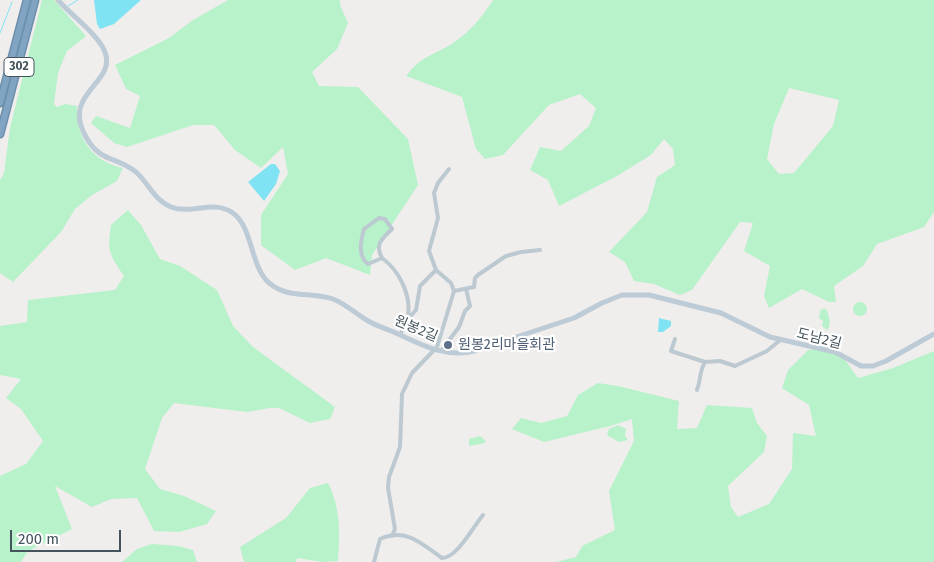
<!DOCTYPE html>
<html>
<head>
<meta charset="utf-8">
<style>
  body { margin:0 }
  #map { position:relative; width:934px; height:562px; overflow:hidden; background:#f0eded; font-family:"Fira Sans",sans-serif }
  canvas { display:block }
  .scale { position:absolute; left:10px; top:530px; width:111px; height:22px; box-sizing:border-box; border:2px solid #44535c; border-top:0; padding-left:6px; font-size:15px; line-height:18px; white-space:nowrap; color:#44535c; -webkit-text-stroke:4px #fff; paint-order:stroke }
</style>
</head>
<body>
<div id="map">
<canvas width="934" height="562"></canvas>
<div class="scale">200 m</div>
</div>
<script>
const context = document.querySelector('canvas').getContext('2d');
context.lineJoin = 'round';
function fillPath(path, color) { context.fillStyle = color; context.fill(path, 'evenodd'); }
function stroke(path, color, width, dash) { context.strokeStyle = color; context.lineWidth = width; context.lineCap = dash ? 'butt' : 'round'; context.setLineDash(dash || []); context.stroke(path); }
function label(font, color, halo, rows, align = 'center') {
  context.font = font + ' "Fira Sans","Noto Sans KR",sans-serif'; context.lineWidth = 4.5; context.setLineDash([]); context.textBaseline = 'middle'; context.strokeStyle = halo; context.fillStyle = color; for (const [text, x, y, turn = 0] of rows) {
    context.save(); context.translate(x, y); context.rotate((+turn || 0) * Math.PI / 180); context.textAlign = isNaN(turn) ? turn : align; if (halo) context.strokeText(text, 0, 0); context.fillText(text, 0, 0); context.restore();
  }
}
const green = new Path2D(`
  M42,0H54L86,36L67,51L58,73L54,104L57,107L65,104L77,106C75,136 92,162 123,168L117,181L92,195L75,209L61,232L13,282L0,273V180L4,173L10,128Z
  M228,0H340V5L348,23L337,49L312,72L319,86L358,87L408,139L418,185L372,255L370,275L326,258L295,270L261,245V215L288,174L283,147L261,168L235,150L214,125H193L127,147L114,143L91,123L96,116L130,128L140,96L126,89L115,65L169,38L193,20Z
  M493,0H934V212L924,227L877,244L863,266L834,286L836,302H829L802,289L769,308L764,296L770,266L744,251L753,223L740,222L692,290L680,295L654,284L634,281L625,262L609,252L647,212L657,177L675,165L673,149L664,139L651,155L617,176L559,206L548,180L530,170L540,147L561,151L589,126L596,108L580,94L549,105L503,155L485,159L476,149L462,97L406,76C423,53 440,54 460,38C473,28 484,14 493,0ZM789,88L839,100L833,126L794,173L779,174L767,159L774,124Z
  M128,210L141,225L160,259L180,266L217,290L233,326L253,347L335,407L330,419L310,423L279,408H270L247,412L174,403L162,418L145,469L160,489L184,496L216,511L207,524L179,532L154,531L137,498L111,499L92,507L55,486L72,529L28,551L21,562H0V476L26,464L43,441L21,409L6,398L21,379L0,375V326L27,322L28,300L115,290L124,276C109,254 107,251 111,225Z
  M853 309a7 7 0 1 1 14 0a7 7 0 1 1-14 0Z
  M822,309H826C829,315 832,325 827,330L822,326L823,321L819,318L820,311Z
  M836,347L858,378L893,368L934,351V562H556L576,557L582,546L615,530L609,491L634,441L632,419L610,426L544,442L512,429L521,418L541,423L567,416L578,395L598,383L618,386L679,401L677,429L697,428L707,405L752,408L757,423L767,436L764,452L728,486L731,507L738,517L769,504L792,469L793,433L816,436L809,405L782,388L788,370L808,350Z
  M618,425L626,429L625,436L628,440L619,442L607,435L609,429Z
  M480,436L485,440V443L469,446V439Z
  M328,483C341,509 340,533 338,561L323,562L297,558L296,562H244L240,547L286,518L310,488Z
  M152,544L178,546L193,550L197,562H122L137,549Z`);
const water = new Path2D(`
  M94,0H141L114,24L100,29L97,24Z
  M271,164H275L280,171L276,184L264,201L248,182Z
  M659,318L671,321V326L663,332H658Z`);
const stream = new Path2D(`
  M68,6L78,0
  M0,33L12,2`);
const street = new Path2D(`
  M449,169L438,183L434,193L438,218L429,251L436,270L451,283L454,291
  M382,258C374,244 383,238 392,229L385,219L379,218L364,229C361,240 357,256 368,264L382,258C400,271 413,298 407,320
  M400,335L407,320L416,310L420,286L436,270
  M675,339L671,351L705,362L720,361L735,366L767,351L779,341
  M441,351L459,327L465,311L470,306L466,289
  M697,390C701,380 699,372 705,362
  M392,536L395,529L388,488L389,477L400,447L402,394L412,373L437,347L454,291L474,287L475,278L478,275L506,256L521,252L540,250
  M374,562L380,539C406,527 422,544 442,558C457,558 473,527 483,515`);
const secondary = new Path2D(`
  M58,0C71,15 92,29 102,46C124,83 59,90 86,137C101,164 118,156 137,173C149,184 154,200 171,207C192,215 213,199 233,213C252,227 250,261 266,280C285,300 309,291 333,299C346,304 356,314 368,321C377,326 387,329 396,333C422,345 445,358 474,351L574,318L602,303L622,295H649L721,313L770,337L835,352L861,366H873L886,361L934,334`);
const highway = new Path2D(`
  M0,103L27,0
  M0,134L35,0`);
const markers = [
  [448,345,5,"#5c6f8a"]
];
const shields = [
  [19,67,30]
];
const shieldNames = [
  ["302",19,67]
];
const streetNames = [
  ["원봉2길",416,329,23],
  ["도남2길",819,339,14]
];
const serviceNames = [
  ["원봉2리마을회관",458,345]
];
fillPath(green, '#b7f2ca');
fillPath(water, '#80e3f3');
stroke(stream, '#80e3f3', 1);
stroke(highway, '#6c8fac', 9);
stroke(street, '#bcc9d1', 4);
stroke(secondary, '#bccbd6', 5);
stroke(highway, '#80a4c1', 6);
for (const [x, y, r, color] of markers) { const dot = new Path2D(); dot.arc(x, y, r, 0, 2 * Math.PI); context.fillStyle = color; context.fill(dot); stroke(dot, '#fff', 2); }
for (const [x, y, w] of shields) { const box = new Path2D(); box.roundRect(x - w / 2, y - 9.5, w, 19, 4); context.fillStyle = '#fff'; context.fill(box); stroke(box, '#44535c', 1); }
label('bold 12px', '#44535c', null, shieldNames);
label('14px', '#44535c', '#fff', streetNames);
label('14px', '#4e5e75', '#fff', serviceNames, 'left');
</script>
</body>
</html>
